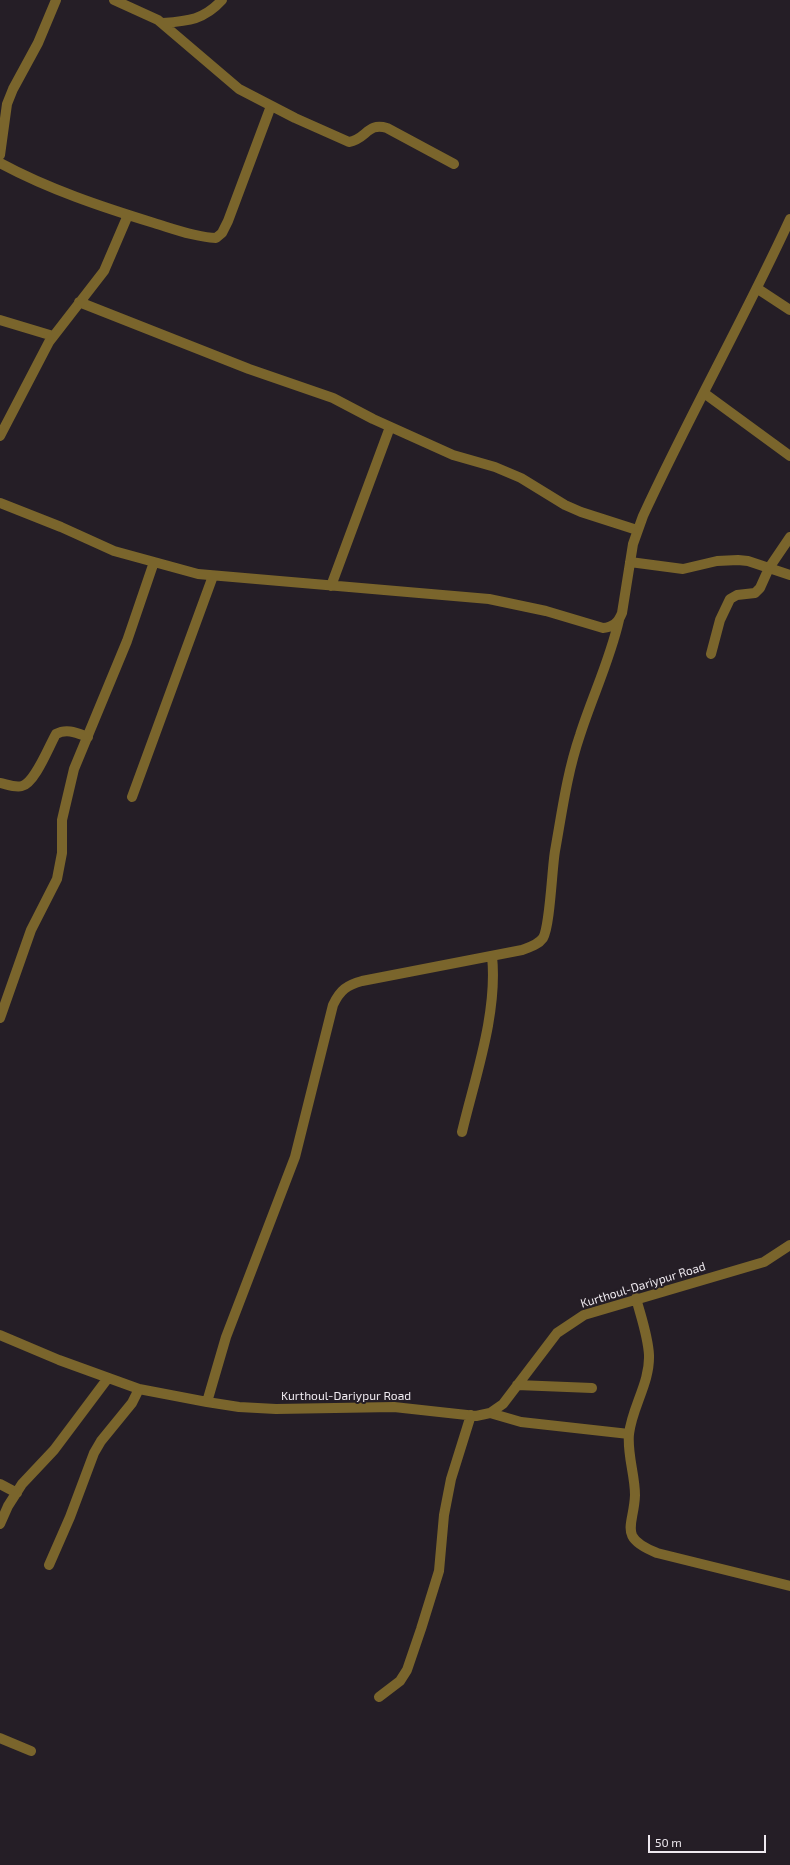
<!DOCTYPE html>
<html>
<head>
<meta charset="utf-8">
<style>
  body { margin:0 }
  #map { position:relative; width:790px; height:1865px; overflow:hidden; background:#251e26; font-family:"Exo 2",sans-serif }
  canvas { display:block }
  .scale { position:absolute; left:648px; top:1835px; width:118px; height:18px; box-sizing:border-box; border:2px solid #eee9ef; border-top:0; padding-left:5px; font-size:12px; line-height:14px; white-space:nowrap; color:#eee9ef; -webkit-text-stroke:3px #251e26; paint-order:stroke }
</style>
</head>
<body>
<div id="map">
<canvas width="790" height="1865"></canvas>
<div class="scale">50 m</div>
</div>
<script>
const context = document.querySelector('canvas').getContext('2d');
context.lineJoin = 'round';
function stroke(path, color, width, dash) { context.strokeStyle = color; context.lineWidth = width; context.lineCap = dash ? 'butt' : 'round'; context.setLineDash(dash || []); context.stroke(path); }
function label(font, color, halo, rows, align = 'center') {
  context.font = font + ' "Exo 2",sans-serif'; context.lineWidth = 4; context.setLineDash([]); context.textBaseline = 'middle'; context.strokeStyle = halo; context.fillStyle = color; for (const [text, x, y, turn = 0] of rows) {
    context.save(); context.translate(x, y); context.rotate((+turn || 0) * Math.PI / 180); context.textAlign = isNaN(turn) ? turn : align; if (halo) context.strokeText(text, 0, 0); context.fillText(text, 0, 0); context.restore();
  }
}
const minor = new Path2D(`
  M114,0L158,20L239,89L295,118L349,142C367,139 367,122 387,128L454,164
  M162,23C188,21 204,20 222,0
  M0,155L7,104L13,89L38,43L56,0
  M0,163C48,189 102,207 154,223C174,229 195,237 216,238L222,233L228,221L271,106
  M758,289L790,310
  M79,302L249,369L333,398L373,419L453,455L495,467L521,478L565,505L581,512L637,530
  M0,320L53,336
  M704,393L790,456
  M0,436L49,342L104,271L128,215
  M0,503L61,527L114,551L198,574L489,599L546,611L603,628C613,627 618,623 622,613L633,544L643,516C689,416 744,319 790,219
  M630,562L683,569L717,561L738,560L748,561L790,575
  M331,586L390,427
  M711,654L720,620L730,599L737,595L755,593L760,588L769,568L790,537
  M0,783C6,784 15,788 22,786C35,783 49,746 56,734C67,728 77,733 88,737
  M132,797L213,576
  M0,1018L31,930L57,879L62,853V820L74,769L127,641L154,562
  M462,1132C475,1077 498,1013 492,956
  M636,1298C641,1317 648,1336 649,1355C650,1383 632,1407 629,1434C627,1454 635,1475 635,1495C634,1526 617,1537 657,1553L790,1586
  M0,1335L59,1360L139,1389L207,1402L239,1407L276,1409L394,1407L476,1416L490,1413L503,1404L557,1333L584,1315L764,1262L790,1245
  M517,1385L592,1388
  M207,1402L226,1337L295,1157L333,1005C340,990 347,985 362,981L522,950C530,947 538,945 543,938C550,927 552,868 555,851C562,812 567,773 580,735C592,697 610,660 619,620
  M490,1413L521,1422L629,1434
  M0,1484L17,1493
  M0,1524L8,1506L22,1484L54,1450L108,1378
  M49,1565L70,1517L94,1453L101,1441L132,1403L139,1389
  M379,1697L400,1681L407,1670L421,1629L439,1571L444,1515L451,1479L471,1415
  M0,1738L31,1751`);
const streetNames = [
  ["Kurthoul-Dariypur Road",643,1285,-17],
  ["Kurthoul-Dariypur Road",346,1396]
];
stroke(minor, '#7a652c', 10);
label('12px', '#eee9ef', '#251e26', streetNames);
</script>
</body>
</html>
